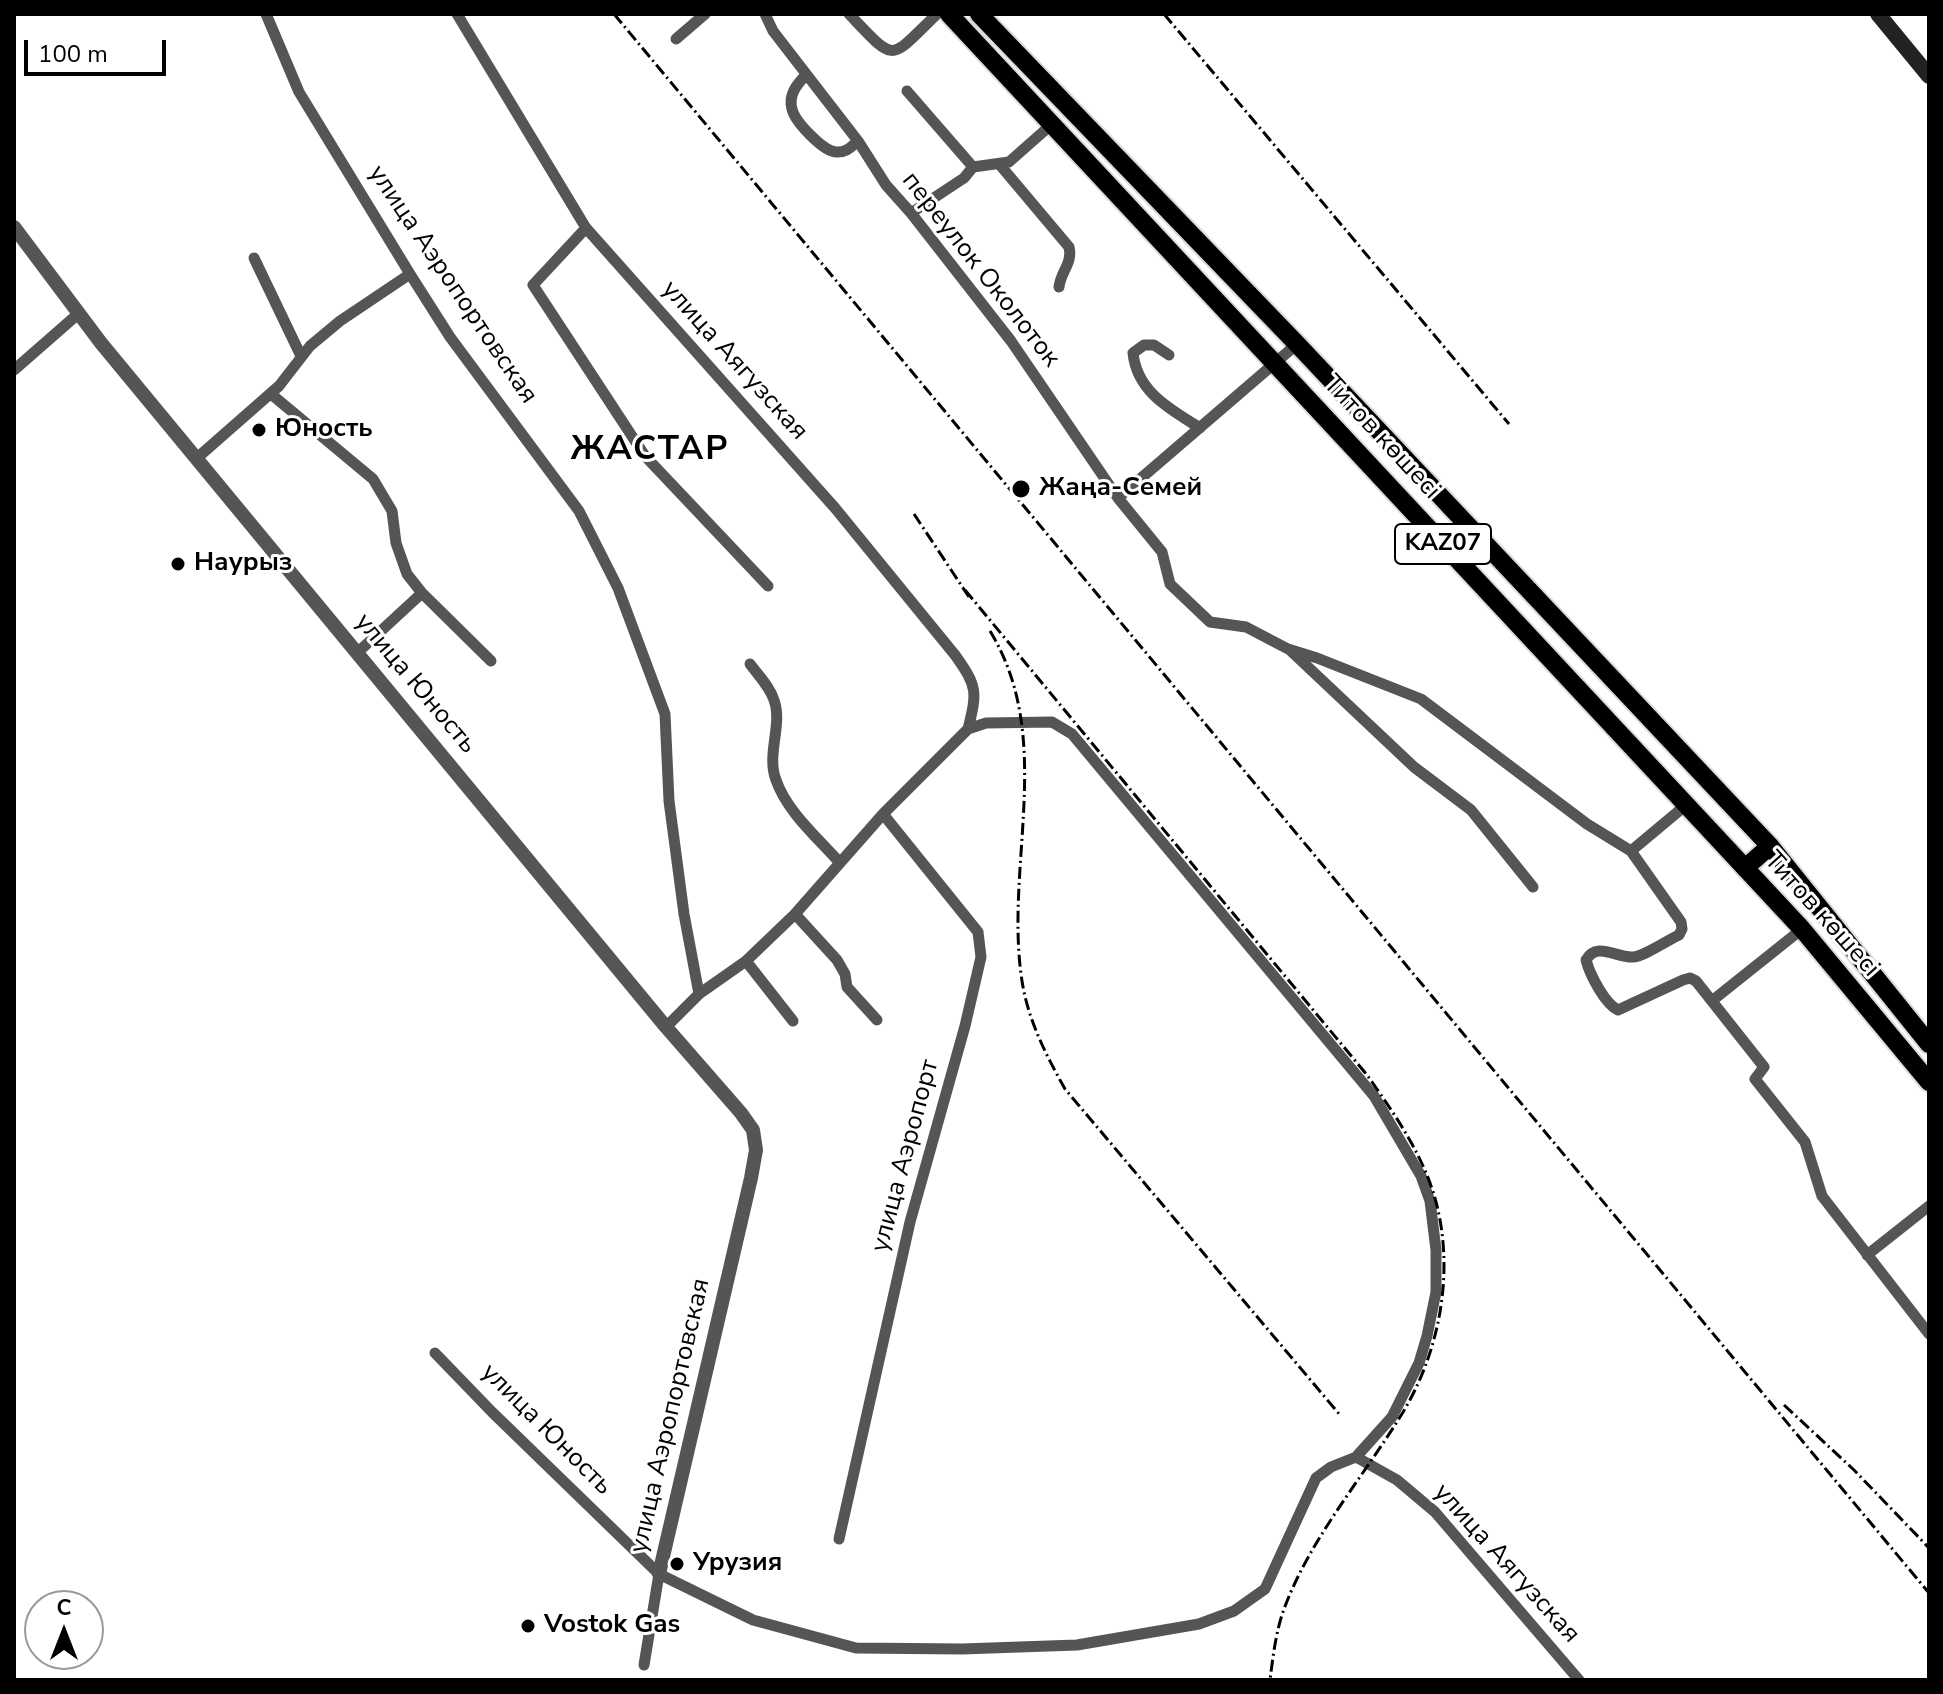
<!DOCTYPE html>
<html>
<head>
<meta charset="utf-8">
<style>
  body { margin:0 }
  #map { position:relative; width:1943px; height:1694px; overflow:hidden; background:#fff; font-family:"Nunito Sans",sans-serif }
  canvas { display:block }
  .frame { position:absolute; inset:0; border:16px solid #000; pointer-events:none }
  .north { position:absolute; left:24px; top:1590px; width:80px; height:80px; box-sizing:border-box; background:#fff; border:2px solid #999; border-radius:50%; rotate:0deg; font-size:22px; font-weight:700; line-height:32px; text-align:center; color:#000 }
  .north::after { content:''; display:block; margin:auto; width:28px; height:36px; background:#000; clip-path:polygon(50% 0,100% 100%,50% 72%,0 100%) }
  .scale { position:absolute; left:24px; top:40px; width:142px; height:36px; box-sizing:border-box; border:4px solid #000; border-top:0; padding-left:10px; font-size:24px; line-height:28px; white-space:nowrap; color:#000; -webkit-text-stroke:6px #fff; paint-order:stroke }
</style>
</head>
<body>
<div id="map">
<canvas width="1943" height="1694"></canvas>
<div class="frame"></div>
<div class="north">С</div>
<div class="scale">100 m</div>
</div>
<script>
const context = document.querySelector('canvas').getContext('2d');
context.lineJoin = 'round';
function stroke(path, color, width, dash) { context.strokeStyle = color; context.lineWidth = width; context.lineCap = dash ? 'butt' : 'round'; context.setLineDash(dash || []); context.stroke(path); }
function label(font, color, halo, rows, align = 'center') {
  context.font = font + ' "Nunito Sans",sans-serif'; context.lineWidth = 6; context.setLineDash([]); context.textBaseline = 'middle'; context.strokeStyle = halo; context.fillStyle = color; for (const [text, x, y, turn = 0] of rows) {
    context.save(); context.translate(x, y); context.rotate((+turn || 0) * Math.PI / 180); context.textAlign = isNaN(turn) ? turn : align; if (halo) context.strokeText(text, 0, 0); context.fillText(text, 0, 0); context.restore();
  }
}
const minor = new Path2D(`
  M266,14L299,92L410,274L450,337L579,511L618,588L665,714L669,801L684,914L699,994
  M457,14L586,228L835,508L955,655C978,687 977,692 968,729
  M765,14L773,31L858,141L886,185L911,213L1011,341L1118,498L1162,552L1170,584L1210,622L1246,627L1288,649L1317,658L1421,699L1587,824L1631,851L1681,922L1682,929L1679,935C1668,940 1643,957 1633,957C1616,958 1597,941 1586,960C1590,975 1605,1004 1618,1010L1683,980L1690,978L1696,981L1764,1067L1755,1079L1805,1142L1822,1196L1929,1334
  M849,14C897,64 888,61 937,14
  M676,39L705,14
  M806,75C797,84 788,95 792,109C795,122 823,151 836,152C846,153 851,147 858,141
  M907,91L973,167
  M1000,165L1069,247C1073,263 1061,271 1059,287
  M911,213L964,178L973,167L1009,162L1052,124
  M586,228L533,285L645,456L768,586
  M254,258L301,356
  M1169,355L1154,345H1144L1133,353C1137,392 1170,409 1200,428
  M14,370L78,314
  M271,394L373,479L392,511L396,543L407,574L422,593L491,661
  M197,458L279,386L310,346L340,321L410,274
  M1118,498L1297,344
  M1291,651L1414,767L1471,810L1533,887
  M357,653L422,593
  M750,664C759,676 770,687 774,700C783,725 766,754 776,780C787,812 818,838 840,863
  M1631,851L1686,805
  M795,914L837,960L845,974L847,987L877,1020
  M746,961L793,1021
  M1713,1000L1802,929
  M666,1027L699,994L746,961L795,914L883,814L968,729L986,723L1052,722L1072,734L1374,1096L1421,1176L1430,1201L1436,1250V1292L1427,1336L1419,1363L1392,1417L1356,1457
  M1867,1255L1929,1206
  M435,1353L492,1412L659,1574L753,1620L856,1648L962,1649L1077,1645L1199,1624L1234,1611L1265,1589L1316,1478L1331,1467L1356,1457L1397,1480L1435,1512L1579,1680
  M839,1539L910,1222L965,1026L981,957L978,932L883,814
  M644,1665L659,1574`);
const tertiary = new Path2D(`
  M14,227L101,343L666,1027L741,1113L753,1130L756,1150L751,1178L659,1574`);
const secondary = new Path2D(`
  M1878,14L1929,76`);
const primary = new Path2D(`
  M1745,868L1770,846`);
const trunk = new Path2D(`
  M949,14L1802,929L1929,1082
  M979,14L1297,344L1770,846L1929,1044`);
const rail = new Path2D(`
  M614,14L1929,1593
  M1164,14L1509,424
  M914,514L969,597
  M965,590L1367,1075C1394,1113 1424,1156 1436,1202C1455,1274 1439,1355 1400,1417C1361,1480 1310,1539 1284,1609C1276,1631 1273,1656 1270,1680
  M990,631C1056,739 1004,865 1022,981C1028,1020 1046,1055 1065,1089L1340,1415
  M1784,1405L1854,1470L1929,1548`);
const markers = [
  [259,430,8,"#000"],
  [1021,489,10,"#000"],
  [178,564,8,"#000"],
  [677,1564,8,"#000"],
  [528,1626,8,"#000"]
];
const shields = [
  [1443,544,96]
];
const shieldNames = [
  ["KAZ07",1443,544]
];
const streetNames = [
  ["переулок Околоток",980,270,52],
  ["улица Аэропортовская",452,285,56],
  ["улица Аягузская",734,361,48],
  ["Титов көшесі",1381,438,47],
  ["улица Юность",415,684,50],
  ["Титов көшесі",1821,915,48],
  ["улица Аэропорт",906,1156,-75],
  ["улица Аэропортовская",671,1416,-77],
  ["улица Юность",546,1430,45],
  ["улица Аягузская",1506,1564,48]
];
const poiNames = [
  ["Юность",275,430],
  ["Жаңа-Семей",1039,489],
  ["Наурыз",194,564],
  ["Урузия",693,1564],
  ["Vostok Gas",544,1626]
];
const districtNames = [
  ["ЖАСТАР",650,451]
];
stroke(primary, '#dbdbdb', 22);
stroke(trunk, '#dbdbdb', 22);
stroke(minor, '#555', 11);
stroke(tertiary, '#555', 14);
stroke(secondary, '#222', 16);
stroke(primary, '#000', 18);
stroke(trunk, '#000', 18);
stroke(rail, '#000', 3, [12, 4, 2, 4]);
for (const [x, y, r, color] of markers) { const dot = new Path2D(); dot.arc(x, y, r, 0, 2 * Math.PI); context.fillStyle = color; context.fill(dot); stroke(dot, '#fff', 3); }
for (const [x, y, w] of shields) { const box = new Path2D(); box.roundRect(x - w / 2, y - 20, w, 40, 6); context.fillStyle = '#fff'; context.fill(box); stroke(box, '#000', 2); }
label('bold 24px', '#000', null, shieldNames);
label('26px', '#000', '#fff', streetNames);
label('bold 26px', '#000', '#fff', poiNames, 'left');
context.letterSpacing = '2px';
label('bold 34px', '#000', '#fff', districtNames);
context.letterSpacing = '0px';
</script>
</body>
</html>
